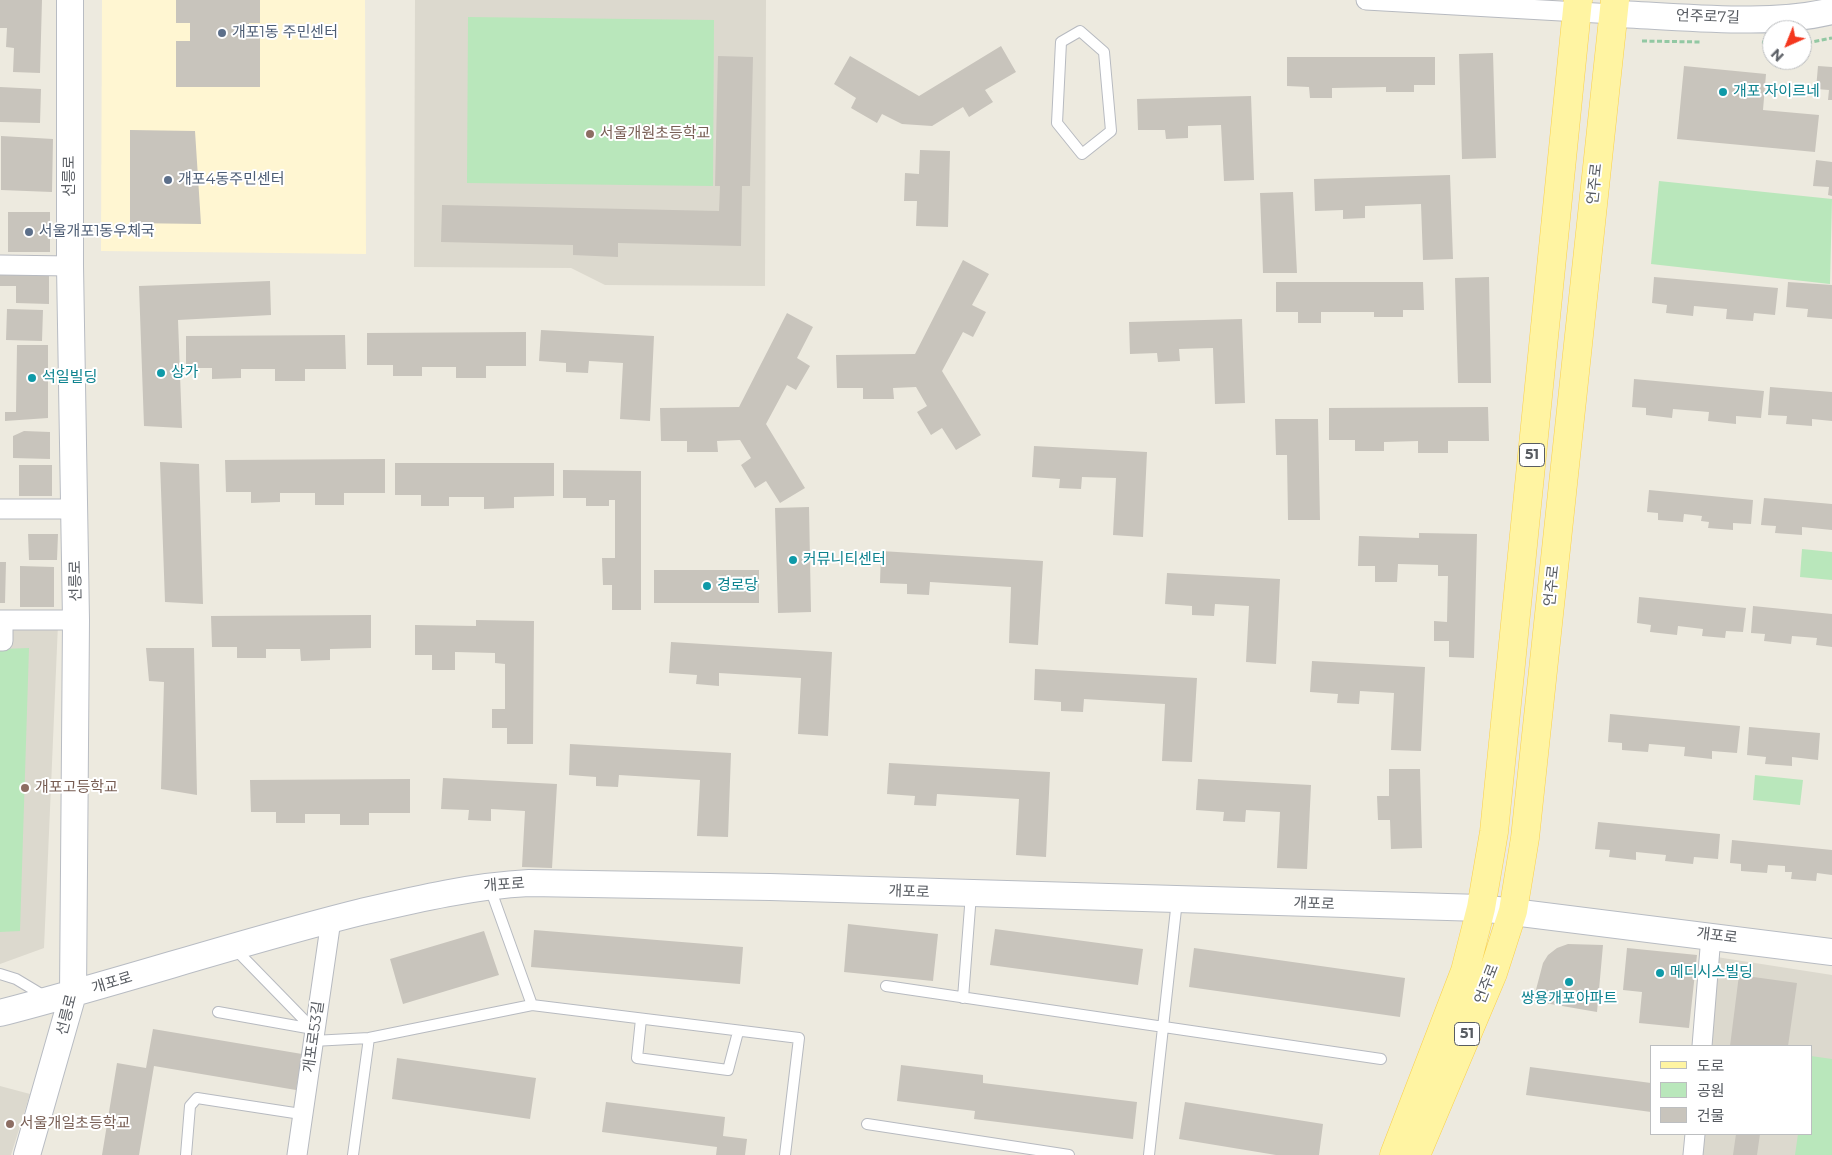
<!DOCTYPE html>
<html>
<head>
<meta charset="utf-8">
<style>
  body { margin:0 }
  #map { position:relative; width:1832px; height:1155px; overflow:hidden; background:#edeadf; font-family:Montserrat,"Noto Sans KR",sans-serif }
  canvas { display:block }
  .legend { position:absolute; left:1650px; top:1045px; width:162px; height:90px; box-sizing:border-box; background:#fff; border:1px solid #bcbec0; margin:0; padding:6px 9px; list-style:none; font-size:15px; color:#585c62 }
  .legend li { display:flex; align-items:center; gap:10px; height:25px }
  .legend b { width:25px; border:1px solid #bcbec0 }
  .north { position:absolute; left:1762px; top:20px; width:50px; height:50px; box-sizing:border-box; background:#fff; border:1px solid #bcbec0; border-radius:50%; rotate:224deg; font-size:14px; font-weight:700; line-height:20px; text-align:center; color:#585c62 }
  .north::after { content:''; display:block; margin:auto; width:18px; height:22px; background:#f4371e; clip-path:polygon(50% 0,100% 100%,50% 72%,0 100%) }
</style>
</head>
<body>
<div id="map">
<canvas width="1832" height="1155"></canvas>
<ul class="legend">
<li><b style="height:6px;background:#fff4a2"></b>도로</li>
<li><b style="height:14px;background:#b9e7bb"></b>공원</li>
<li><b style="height:14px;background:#c8c4bc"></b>건물</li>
</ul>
<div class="north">N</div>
</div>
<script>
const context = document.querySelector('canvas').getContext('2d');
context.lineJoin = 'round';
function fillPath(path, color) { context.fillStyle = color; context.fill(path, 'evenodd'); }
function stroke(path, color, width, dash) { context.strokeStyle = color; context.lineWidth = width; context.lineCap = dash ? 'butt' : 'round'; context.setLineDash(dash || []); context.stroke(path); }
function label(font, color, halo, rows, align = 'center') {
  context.font = font + ' Montserrat,"Noto Sans KR",sans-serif'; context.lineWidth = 4; context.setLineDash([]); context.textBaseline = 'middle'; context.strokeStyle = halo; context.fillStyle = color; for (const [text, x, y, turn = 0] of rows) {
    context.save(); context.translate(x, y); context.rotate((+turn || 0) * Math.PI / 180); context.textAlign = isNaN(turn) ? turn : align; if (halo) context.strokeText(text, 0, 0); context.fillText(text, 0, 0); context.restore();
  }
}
const commercial = new Path2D(`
  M102,0H365L366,254L101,251Z`);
const education = new Path2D(`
  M415,0H766L765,286L605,285L571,268L414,267Z
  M58,624L44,948L0,964V628Z
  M1710,956L1832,975V1155H1693L1695,1134H1811V1046H1702Z
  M0,1086L30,1094L11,1155H0Z`);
const green = new Path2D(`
  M468,17L714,20L713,186L467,183Z
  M1659,181L1832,199L1830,284L1651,264Z
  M1802,549L1832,552V580L1800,577Z
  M29,648L20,931L0,932V649Z
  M1755,775L1803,780L1800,805L1753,800Z
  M1811,1056L1832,1059V1155H1795L1798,1134H1811Z`);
const building = new Path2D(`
  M0,0H42L40,73L13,72L14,48L6,47L7,28H0Z
  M176,0H260V23H249V37H260V87H176V41H190V23H176Z
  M1001,46L1016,72L985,90L993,102L969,117L963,107L932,126L902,124L882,114L877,123L851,108L856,98L834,84L850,56L919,96Z
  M1493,53L1496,158L1462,159L1459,54Z
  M718,56L753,57L750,186H742L741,246L618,243V257L573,255V245L441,242L442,205L719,211L720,186H715Z
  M1287,57H1435V85H1414V92H1386V87L1332,88V98H1310L1309,87L1287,86Z
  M1684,66L1766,74L1763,110L1819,115L1815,152L1677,139Z
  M1818,66L1832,67V100H1828L1829,90L1816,89Z
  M0,87L41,89L40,123L0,122Z
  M1251,96L1254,180L1224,181L1221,125L1188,126V138L1166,139L1165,130H1138L1137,99Z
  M130,130L195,131L201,224L130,223Z
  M1,136L53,139L52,192L1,190Z
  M920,150L950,151L948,227L916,226L917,201H904L905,173L919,174Z
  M1816,160L1832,162V196L1828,195L1829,187L1813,186Z
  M1450,175L1453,259L1423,260L1421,204L1365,206V218L1343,219V210L1315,211L1314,179Z
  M1293,192L1297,273H1263L1260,193Z
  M8,212H50V252H8Z
  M963,260L989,274L972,305L986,312L973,337L963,332L942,371L981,435L956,450L942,428L931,435L917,412L927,406L916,387L893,388L894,399H863V388H837L836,355L915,354Z
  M0,269L49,270V304L16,303V286H0Z
  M1489,277L1491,383H1458L1455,278Z
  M1654,277L1778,288L1775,315L1754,313L1753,321L1726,319L1727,309L1694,306L1693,316L1666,313L1667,305L1652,303Z
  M270,281L271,315L178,320L182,428L144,426L139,286Z
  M1276,282H1423L1424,310H1403V317H1374V312H1321V323H1298V312H1276Z
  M1788,282L1832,285V319L1807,317L1808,309L1786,307Z
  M7,309L43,310L42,341L6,340Z
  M787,313L813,327L797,358L810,366L796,390L787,385L766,424L805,488L780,503L766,481L755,488L741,465L751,458L740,440L717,441L718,452H687V441H661L660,408L739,407Z
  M1242,319L1245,403L1215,404L1213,348L1179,349L1180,361L1158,362L1157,353L1130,354L1129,322Z
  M541,330L654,336L650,421L620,419L623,363L589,361L588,373L566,372V363L539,361Z
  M526,332V366H486V378H456V367H422V376H393V365H367V333Z
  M345,335L346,369H305V381H275V369H241V378L212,379V368H186V336Z
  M17,345H48V418L5,421V412H16Z
  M1634,379L1764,391L1761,418L1736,416V424L1708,421L1709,412L1673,409L1672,418L1646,415V408L1632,407Z
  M1770,387L1832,392V421L1812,419V426L1786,424L1787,416L1768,415Z
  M1488,407L1489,441H1448V453H1418V441L1384,442V451H1355V440H1329V408Z
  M1275,419H1318L1320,520H1288L1287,455H1276Z
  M24,431L50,432V459L13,458V436Z
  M1034,446L1147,452L1143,537L1113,535L1116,478L1082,477L1081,489L1059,488L1060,479L1032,477Z
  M385,459V493H344V505H315V493H280V502L251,503V492H226L225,460Z
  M160,462L199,464L203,604L165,602Z
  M395,463H554V496L514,497V508L484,509V497H449V506H421V495H395Z
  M19,465H52V496H19Z
  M563,470L641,471V610H612V585H603L602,558H615V500H609V506H586V498H563Z
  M1649,490L1753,500L1751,524L1733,523V530L1708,528L1709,522L1701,521L1702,516L1684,514L1683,522L1658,520V513L1647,512Z
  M1764,498L1832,504V530L1802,527V535L1775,533L1776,526L1761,525Z
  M809,507L811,612L778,613L775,508Z
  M1419,533L1477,534L1474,658L1449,657V641H1434V621L1447,622L1448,576H1438V565L1398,564L1397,582H1375V566H1358L1359,536L1419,538Z
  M28,534H58L57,560H29Z
  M881,551L1043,561L1038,645L1009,643L1011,587L930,582L929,595L907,594V584L880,583Z
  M0,562H6L5,603H0Z
  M20,566L54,567V607H20Z
  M654,570H759V603H654Z
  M1167,573L1280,579L1276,664L1246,662L1249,606L1215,604L1214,616L1192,615V606L1165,604Z
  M1639,597L1746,608L1743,632L1726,631L1725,638L1702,636L1703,629L1678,626L1677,635L1650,632L1651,625L1637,623Z
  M1753,606L1832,614V647L1816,645L1817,638L1792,636L1791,644L1764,641L1765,634L1751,633Z
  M371,615V648L330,649V660L301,661L300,649H266V658H237V647H212L211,616Z
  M476,620L534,621L533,744H507V728H492V709H505V664L495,663V653L455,652V670H432V655H415V625L476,626Z
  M671,642L832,652L828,736L798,734L801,678L719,673V686L696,684L697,675L669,673Z
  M146,648H194L197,795L161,789L164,682L149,681Z
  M1312,661L1425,667L1421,751L1391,750L1394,693L1360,691L1359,704L1337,703L1338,694L1310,692Z
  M1035,669L1197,678L1192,762L1162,761L1165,704L1084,699L1083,712L1061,711V702L1034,700Z
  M1610,714L1740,726L1737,753L1712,751V759L1684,756L1685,747L1649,744L1648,752L1622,750V743L1608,742Z
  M1749,727L1820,733L1818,760L1792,757V766L1765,764L1766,757L1747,755Z
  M570,744L731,753L728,837L697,836L700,780L619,775L618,787L596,786V777L569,775Z
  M889,763L1050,772L1046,857L1016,855L1019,799L937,794L936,806L914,805L915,796L887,794Z
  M1389,769H1420L1422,848L1391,849L1390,820H1378L1377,796H1389Z
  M443,778L557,784L552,868L522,867L525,811L491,809V821L468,820L469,810L441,809Z
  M410,779V813H369V825H340V814H305V823H276V812H251L250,780Z
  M1198,779L1311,785L1307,869L1277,868L1280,812L1246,810L1245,822L1223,821L1224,812L1196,810Z
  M1598,822L1720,834L1718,859L1694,857L1693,864L1665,861L1666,855L1636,852V860L1609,857L1610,850L1595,849Z
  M1732,840L1832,850V875L1817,873L1816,881L1791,879L1792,872H1785V866L1768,865L1767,873L1741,871V864L1730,863Z
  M848,924L938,934L933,981L844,972Z
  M995,929L1143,949L1138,985L990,965Z
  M534,930L743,947L740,984L531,967Z
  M484,931L499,975L403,1004L390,959Z
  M1568,944L1603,945L1597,1012L1533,1001L1543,963L1548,955L1557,948Z
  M1194,948L1405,978L1400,1017L1189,987Z
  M1627,948L1697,955L1689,1028L1639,1023L1642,992L1623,990Z
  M1739,975L1797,983L1788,1046H1730Z
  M153,1029L302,1054L296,1090L154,1066L139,1155H102L117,1063L146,1068Z
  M397,1058L536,1078L530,1119L392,1099Z
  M901,1065L983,1075V1083L1137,1102L1133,1139L974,1119L975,1111L897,1101Z
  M1530,1067L1651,1083V1112L1526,1095Z
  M606,1102L725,1117L723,1136L747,1139L745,1155H716L717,1147L602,1132Z
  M1185,1102L1323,1124L1319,1155H1276L1179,1139Z
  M1736,1134H1760L1757,1155H1733Z`);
const path = new Path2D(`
  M1642,41L1701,42
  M1762,42L1772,43
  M1807,43L1832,38`);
const lane = new Path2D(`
  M1080,31L1104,52L1111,131L1082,154L1057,123L1061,42Z
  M490,888L532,1005
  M235,949L313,1029L312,1032
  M0,974L16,979L46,997
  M886,986L1381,1059
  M963,998L971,894
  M218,1012L313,1029
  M641,1019L637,1058L728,1070L738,1032
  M313,1041L369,1038L532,1005L799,1038L785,1155
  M867,1124L1069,1155
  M186,1155L190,1106L197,1098L301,1114
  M353,1155L369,1038
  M1149,1155L1177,900`);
const street = new Path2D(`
  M1366,0L1614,14
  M0,265L70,266
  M0,509H75
  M0,620H76
  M0,641H3V628
  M1702,1046L1711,936
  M297,1155L331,920
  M1693,1155L1695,1134`);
const secondary = new Path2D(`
  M1614,14C1681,16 1768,27 1832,11
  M0,1013C121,982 240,942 361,912C417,899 472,886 529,883L770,887L1481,908L1832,952
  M27,1155L73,994L76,620L70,266V0`);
const primary = new Path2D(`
  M1394,1155L1465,971L1481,908L1494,832L1578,0
  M1416,1155L1493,973L1513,911L1525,838L1615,0`);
const markers = [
  [222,33,5,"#5c6f8a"],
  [1723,92,5,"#0f9aa8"],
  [590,134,5,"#8d6e63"],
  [168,180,5,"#5c6f8a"],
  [29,232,5,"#5c6f8a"],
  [161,373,5,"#0f9aa8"],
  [32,378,5,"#0f9aa8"],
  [793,560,5,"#0f9aa8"],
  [707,586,5,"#0f9aa8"],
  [25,788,5,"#8d6e63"],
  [1660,973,5,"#0f9aa8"],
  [1569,982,5,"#0f9aa8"],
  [10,1124,5,"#8d6e63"]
];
const shields = [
  [1532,455,25],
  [1467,1034,25]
];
const shieldNames = [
  ["51",1532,455],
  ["51",1467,1034]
];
const streetNames = [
  ["언주로7길",1708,17,2],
  ["선릉로",70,176,-90],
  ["언주로",1595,184,-84],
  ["선릉로",76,581,-91],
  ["언주로",1552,586,-84],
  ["개포로",504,885,-4],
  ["개포로",909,892,2],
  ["개포로",1314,904,2],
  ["개포로",1717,936,7],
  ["개포로",112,983,-17],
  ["언주로",1487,984,-69],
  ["선릉로",67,1015,-76],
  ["개포로53길",314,1037,-82]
];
const serviceNames = [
  ["개포1동 주민센터",232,33],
  ["개포4동주민센터",178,180],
  ["서울개포1동우체국",39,232]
];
const cultureNames = [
  ["개포 자이르네",1733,92],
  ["상가",171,373],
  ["석일빌딩",42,378],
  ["커뮤니티센터",803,560],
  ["경로당",717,586],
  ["메디시스빌딩",1670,973],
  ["쌍용개포아파트",1569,999,"center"]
];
const educationNames = [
  ["서울개원초등학교",600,134],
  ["개포고등학교",35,788],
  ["서울개일초등학교",20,1124]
];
fillPath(commercial, '#fff6d2');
fillPath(education, '#dcd9ce');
fillPath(green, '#b9e7bb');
fillPath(building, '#c8c4bc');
stroke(lane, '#b7bac0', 12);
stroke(street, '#b7bac0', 21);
stroke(secondary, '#b8bcc3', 28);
stroke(primary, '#fad04b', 29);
stroke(path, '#92c8a3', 3, [5, 2.5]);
stroke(lane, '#fff', 10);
stroke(street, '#fff', 19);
stroke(secondary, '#fff', 26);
stroke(primary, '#fff4a2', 28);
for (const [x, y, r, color] of markers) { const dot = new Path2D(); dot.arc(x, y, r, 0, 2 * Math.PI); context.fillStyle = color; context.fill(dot); stroke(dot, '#fff', 2); }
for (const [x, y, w] of shields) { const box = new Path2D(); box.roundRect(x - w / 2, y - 11.5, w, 23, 4); context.fillStyle = '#fff'; context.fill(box); stroke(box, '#585c62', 1); }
label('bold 14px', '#585c62', null, shieldNames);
label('15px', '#585c62', '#fff', streetNames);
label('15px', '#4e5e75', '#fff', serviceNames, 'left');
label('15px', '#0d838f', '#fff', cultureNames, 'left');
label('15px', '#785e54', '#fff', educationNames, 'left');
</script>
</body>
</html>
